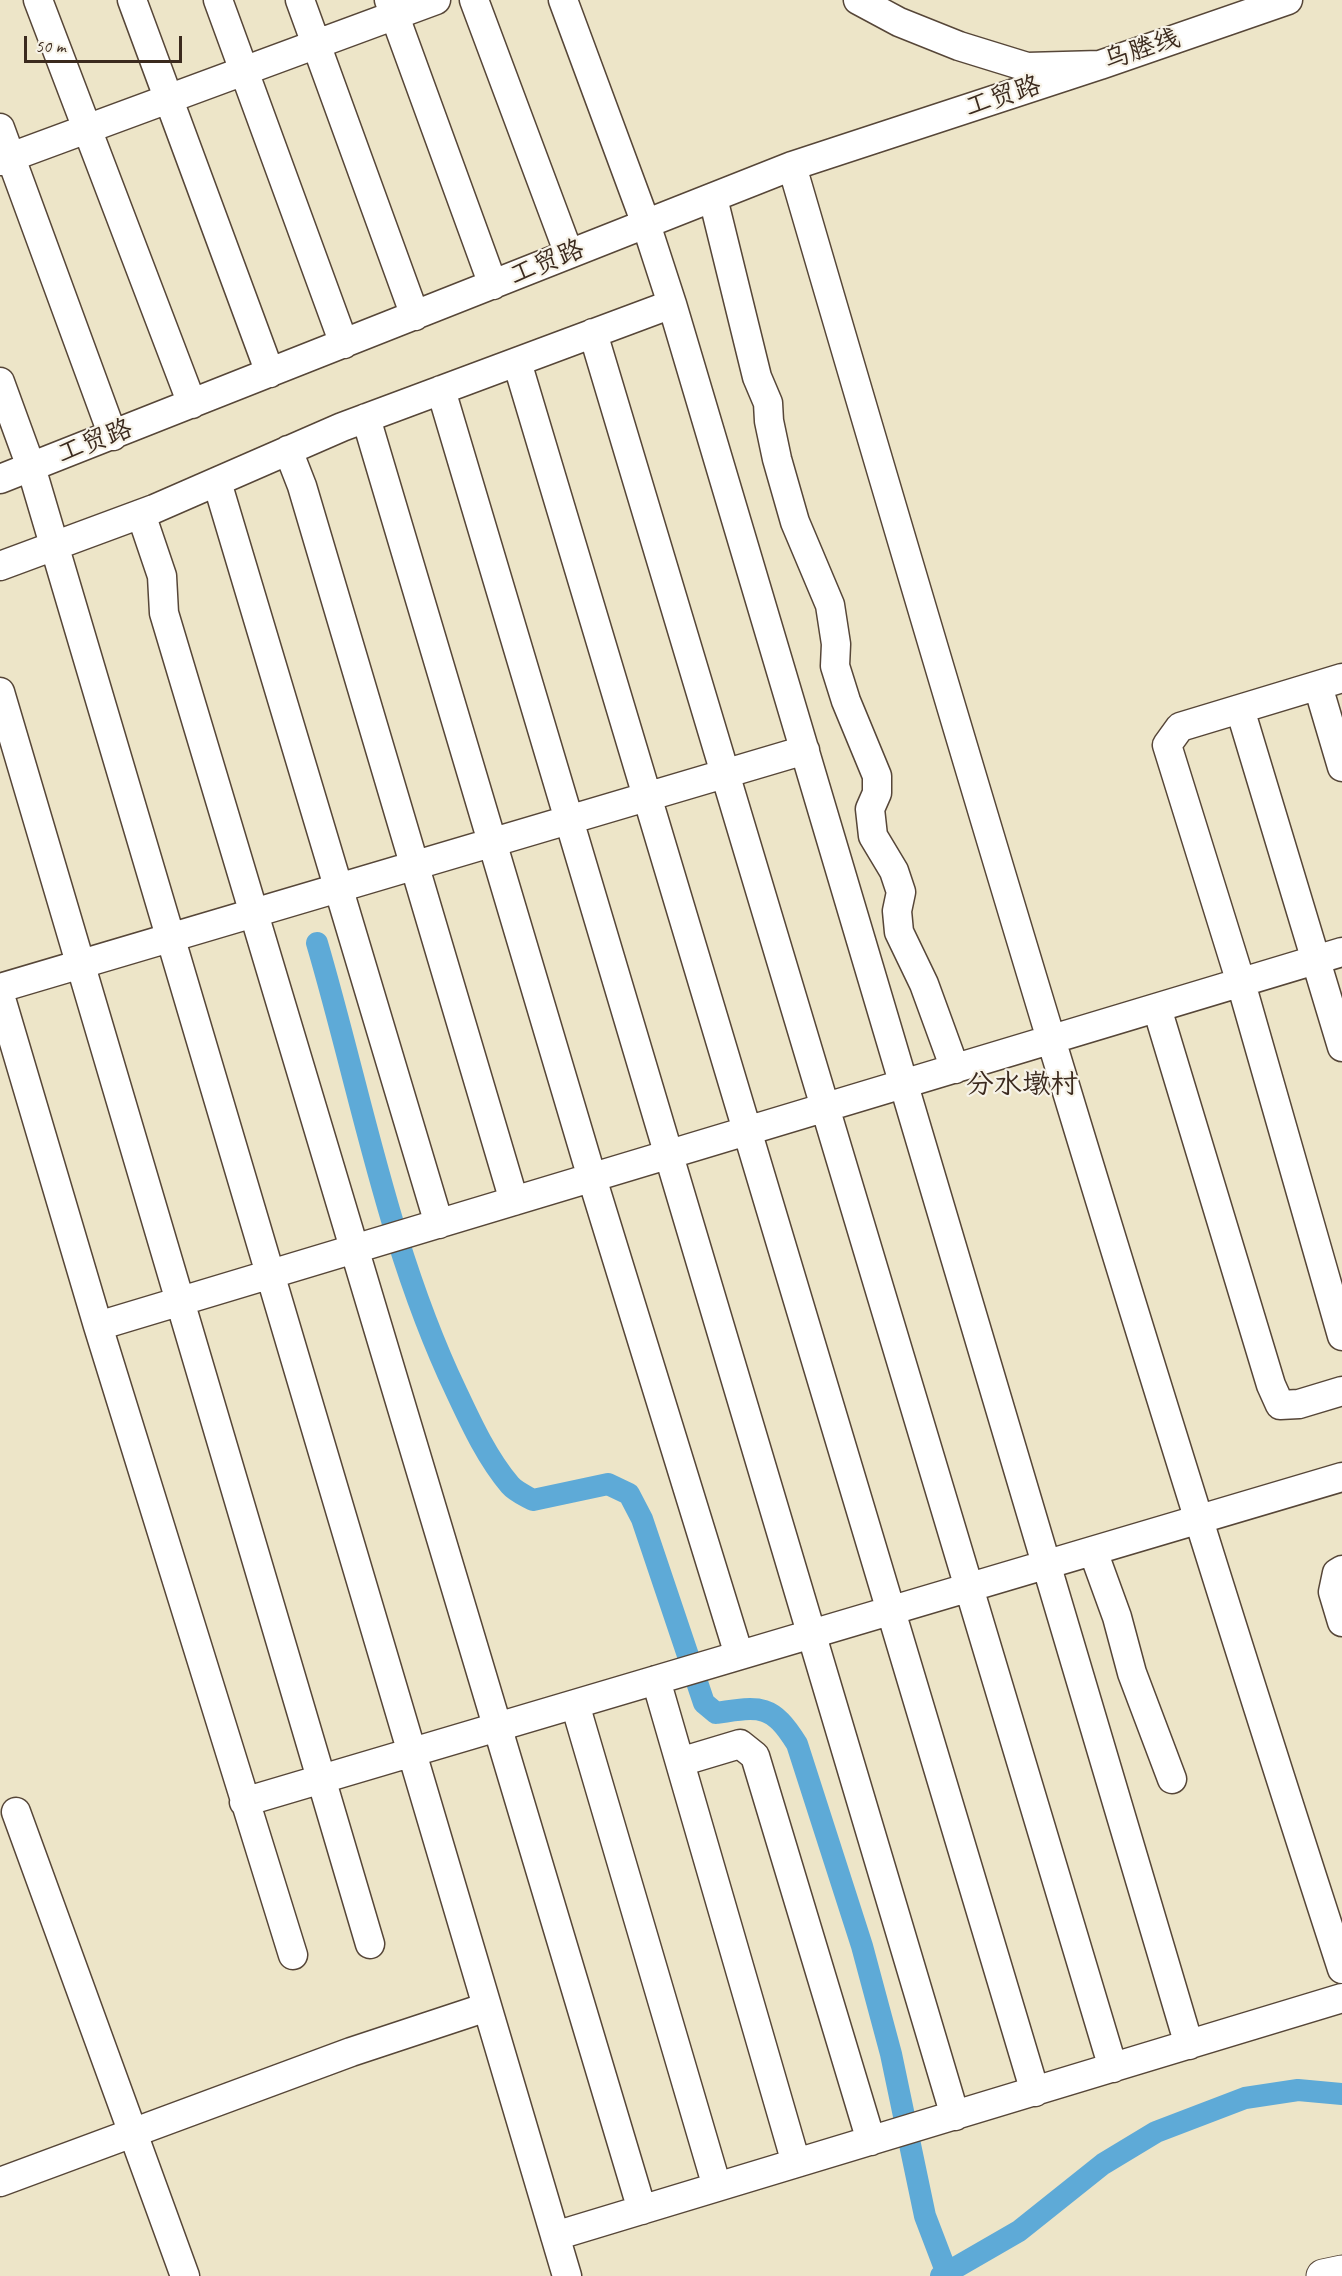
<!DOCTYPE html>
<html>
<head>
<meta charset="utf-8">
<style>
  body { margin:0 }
  #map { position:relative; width:1342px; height:2276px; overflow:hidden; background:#ede5c8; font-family:Caveat,sans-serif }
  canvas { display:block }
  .scale { position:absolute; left:24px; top:36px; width:158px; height:27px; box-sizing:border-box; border:3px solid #3b2a1e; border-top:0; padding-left:8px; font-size:18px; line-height:21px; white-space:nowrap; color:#3b2a1e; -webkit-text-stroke:4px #f7f3e8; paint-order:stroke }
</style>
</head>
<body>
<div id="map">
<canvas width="1342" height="2276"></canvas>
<div class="scale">50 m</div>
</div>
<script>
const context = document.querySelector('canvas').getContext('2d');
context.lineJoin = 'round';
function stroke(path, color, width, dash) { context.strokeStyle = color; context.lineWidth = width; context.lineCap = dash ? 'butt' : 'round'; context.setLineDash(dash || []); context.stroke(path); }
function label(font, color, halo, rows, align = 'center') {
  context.font = font + ' Caveat,"LXGW WenKai TC",sans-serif'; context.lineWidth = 4.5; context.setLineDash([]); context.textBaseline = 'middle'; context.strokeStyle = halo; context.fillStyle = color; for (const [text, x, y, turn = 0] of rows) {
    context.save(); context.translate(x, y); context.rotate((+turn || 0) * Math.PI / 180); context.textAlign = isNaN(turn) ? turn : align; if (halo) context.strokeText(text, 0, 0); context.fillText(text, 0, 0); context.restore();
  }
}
const canal = new Path2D(`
  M317,943C361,1093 388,1248 456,1391C471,1423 487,1458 510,1485C516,1492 526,1496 533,1500L608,1484L629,1494L642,1519L704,1703L716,1713C761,1706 772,1704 797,1744L862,1946L891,2054L925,2216L946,2271
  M941,2276L1019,2231L1103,2164L1156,2132L1245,2098L1298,2090L1342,2094`);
const minor = new Path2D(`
  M38,0L192,404
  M132,0L270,373
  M218,0L344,344
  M300,0L415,316
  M389,0L493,285
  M474,0L569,254
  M563,0L646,224L672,304L1189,2045
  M858,0L899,22L959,46L1027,67L1100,65L1288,0
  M0,128L113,436
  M0,161L436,0
  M792,166C968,769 1148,1372 1342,1969
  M713,198L757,377L768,403L769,421L777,459L795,522L830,605L836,644L835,666L846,701L877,776V793L870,809L873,836L894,871L901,892L897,911L899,932L924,984L955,1069
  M593,333L1113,2068
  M517,362L1035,2092
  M0,382L31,467L567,2276
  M441,390L955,2116
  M366,418L592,1178L739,1655
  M288,450L302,486L514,1201
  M0,479L792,166L1100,65
  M217,482L439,1224
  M141,514L162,576L164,613L642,2210
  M0,566L154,509L342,427L672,304
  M1342,678L1180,727L1167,745L1241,983L1342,1336
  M1318,686L1342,767
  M0,692L370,1944
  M1240,709L1342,1047
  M0,988L805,750
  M0,995L98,1326L293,1955
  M1157,1008L1271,1385L1280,1405L1299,1404L1342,1391
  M98,1326L1342,952
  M1093,1551L1117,1617L1132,1673L1172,1779
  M1342,1570L1337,1573L1333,1592L1342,1622
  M656,1680L796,2163
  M575,1704L717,2187
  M680,1762L740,1744L755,1756L871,2141
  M244,1802L1342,1477
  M16,1812L185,2276
  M0,2182L351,2052L487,2007
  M555,2236L1342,1998`);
const major = new Path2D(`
  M1323,2276L1342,2272`);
const streetNames = [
  ["乌塍线",1142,50,-18],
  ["工贸路",1003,97,-18],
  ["工贸路",547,263,-22],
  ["工贸路",95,442,-21]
];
const quarterNames = [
  ["分水墩村",1022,1086]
];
stroke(canal, '#5eaad7', 22);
stroke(minor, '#564638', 31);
stroke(major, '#564638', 35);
stroke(minor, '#fff', 28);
stroke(major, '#fff', 33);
label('26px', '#3b2a1e', '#f7f3e8', streetNames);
label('28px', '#3b2a1e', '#f7f3e8', quarterNames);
</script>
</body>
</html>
